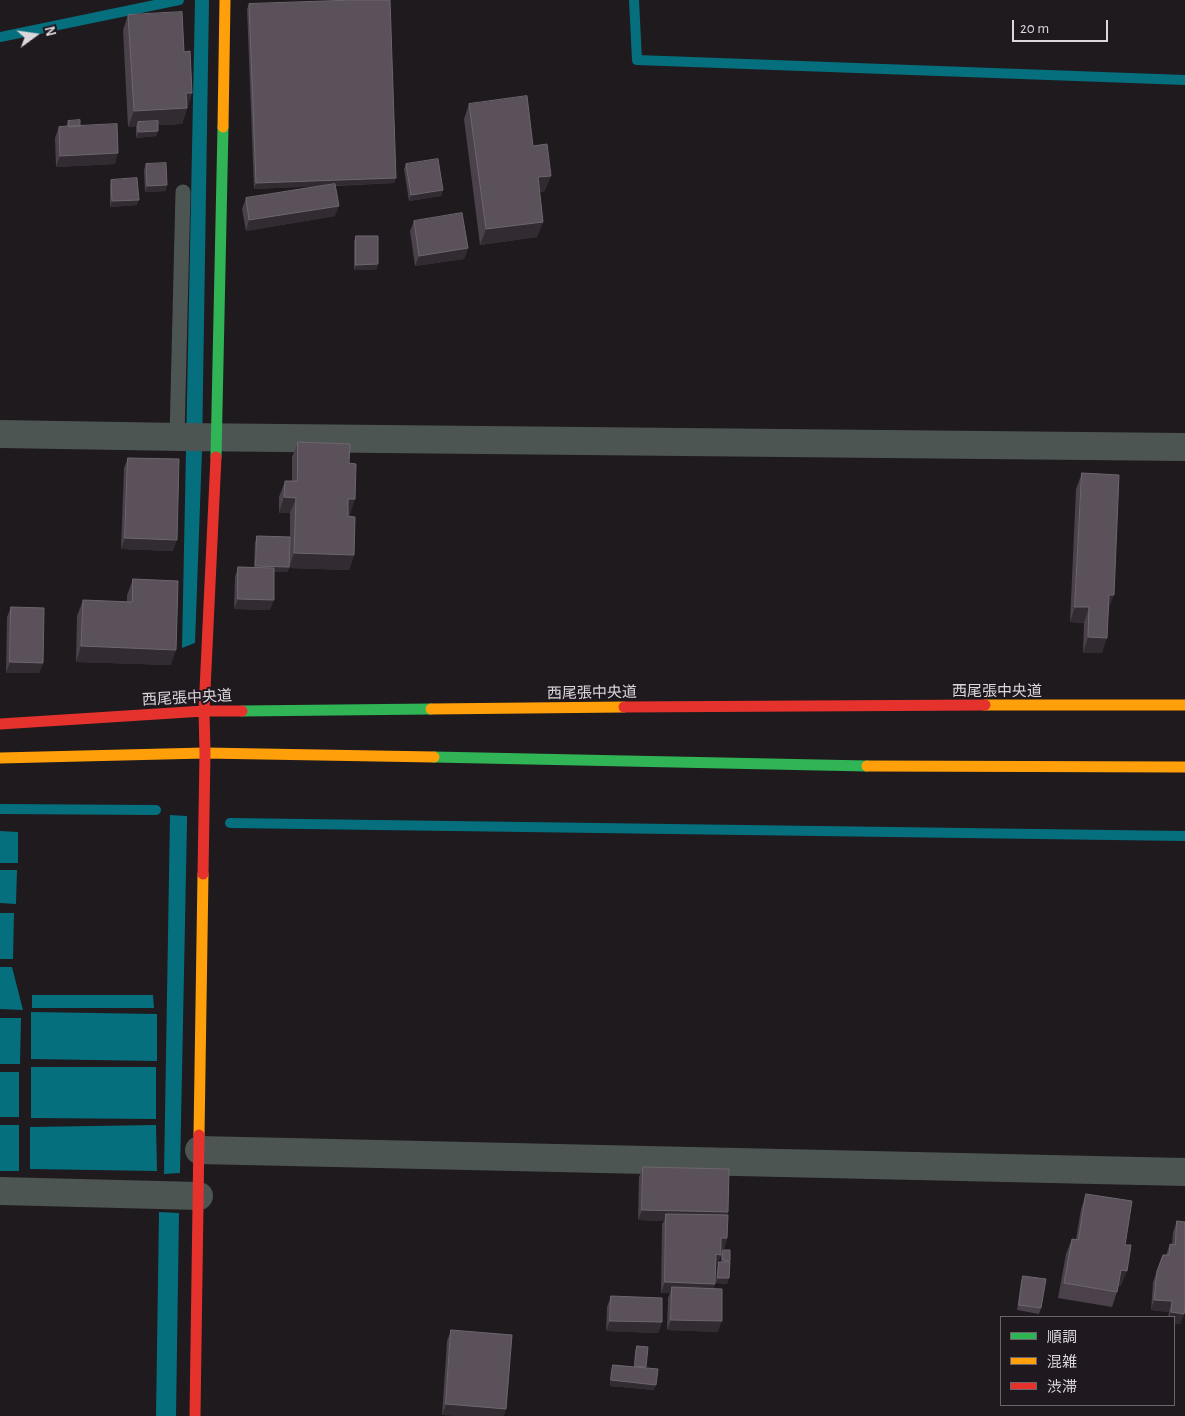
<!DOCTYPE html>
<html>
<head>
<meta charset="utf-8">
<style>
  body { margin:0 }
  #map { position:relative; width:1185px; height:1416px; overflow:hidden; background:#1e1a1e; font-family:"Alegreya Sans","Noto Sans JP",sans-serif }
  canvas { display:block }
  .legend { position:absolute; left:1000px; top:1316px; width:175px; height:90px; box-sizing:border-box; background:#1f191f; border:1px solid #6a656b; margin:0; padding:6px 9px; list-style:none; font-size:15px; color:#dbd7dc }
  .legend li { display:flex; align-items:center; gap:10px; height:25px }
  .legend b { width:25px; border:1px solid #6a656b }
  .north { position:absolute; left:10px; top:10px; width:50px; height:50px; -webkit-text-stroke:4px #1f191f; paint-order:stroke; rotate:76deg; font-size:14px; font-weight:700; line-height:20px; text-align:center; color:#dbd7dc }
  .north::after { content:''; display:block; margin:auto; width:18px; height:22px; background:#dbd7dc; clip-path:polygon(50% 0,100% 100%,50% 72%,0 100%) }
  .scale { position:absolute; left:1012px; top:20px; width:96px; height:22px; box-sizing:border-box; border:2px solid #dbd7dc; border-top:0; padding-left:6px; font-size:15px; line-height:18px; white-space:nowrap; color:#dbd7dc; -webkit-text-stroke:4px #1f191f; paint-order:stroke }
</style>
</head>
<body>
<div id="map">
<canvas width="1185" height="1416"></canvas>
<ul class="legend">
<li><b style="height:6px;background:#30b455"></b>順調</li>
<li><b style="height:6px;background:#ff9f0a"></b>混雑</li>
<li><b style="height:6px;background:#e5322d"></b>渋滞</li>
</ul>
<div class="north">N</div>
<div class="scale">20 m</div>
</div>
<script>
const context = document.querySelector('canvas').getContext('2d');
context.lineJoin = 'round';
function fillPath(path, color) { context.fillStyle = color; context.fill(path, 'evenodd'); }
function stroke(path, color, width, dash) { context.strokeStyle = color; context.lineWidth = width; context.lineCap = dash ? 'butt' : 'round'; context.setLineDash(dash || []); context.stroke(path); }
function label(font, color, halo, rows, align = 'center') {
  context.font = font + ' "Alegreya Sans","Noto Sans JP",sans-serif'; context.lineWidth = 4; context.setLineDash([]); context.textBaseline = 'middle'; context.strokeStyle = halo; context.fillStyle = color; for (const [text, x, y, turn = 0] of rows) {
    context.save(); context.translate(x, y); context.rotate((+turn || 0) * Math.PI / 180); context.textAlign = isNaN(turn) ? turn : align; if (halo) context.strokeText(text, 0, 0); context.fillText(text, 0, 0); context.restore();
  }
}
const water = new Path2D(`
  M195,0H209L202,451L195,643L182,648Z
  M170,815L187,816V822L180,1173L164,1174Z
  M0,831L18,832V863H0Z
  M0,870H17L16,904L0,903Z
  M0,913H14L13,959H0Z
  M0,967H12L23,1010L0,1009Z
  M32,995H153L154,1008H32Z
  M31,1012L157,1014V1061L31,1059Z
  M0,1018H21L20,1064H0Z
  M31,1067H156V1119L31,1118Z
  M0,1072H19V1117H0Z
  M0,1125H19V1171H0Z
  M156,1125L157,1171L30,1169V1127Z
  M159,1212L179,1213L176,1416H156Z`);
const stream = new Path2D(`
  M634,0L637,60L1185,80
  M0,37L179,0
  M0,809L156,810
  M230,823L1185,836`);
const lane = new Path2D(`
  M177,437L183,192`);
const street = new Path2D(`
  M0,434L182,437L1185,447
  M199,1150L1185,1172
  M0,1191L199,1196`);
const fast = new Path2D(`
  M216,457L223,127
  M242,711L431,709
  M434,757L867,766`);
const slow = new Path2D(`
  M223,127L225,0
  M985,705H1185
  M431,709L624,707
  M0,758L205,753L434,757
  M867,766L1185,767
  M199,1135L203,874`);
const jam = new Path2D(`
  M624,707L985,705
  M0,724L204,711H242
  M203,874L205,753L204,711L216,457
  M195,1416L199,1135`);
const wall = new Path2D(`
  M249,4L396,178L394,183L335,186V216L246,231L242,209L246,198L319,186L254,189L247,9Z
  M128,15L184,52L192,93L182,124L158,125V131L156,136L136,138V126L128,127L123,30Z
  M469,104L533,146L545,191L539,192L543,222L537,237L480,245L464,119Z
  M68,121L80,126L115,164L56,167L55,138L59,127H66Z
  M146,164L166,191L145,192L144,170Z
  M406,164L443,190L441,196L409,201L404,169Z
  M111,180L137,205L110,207V185Z
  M414,221L468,248L464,259L415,266L410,231Z
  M356,236L378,264L376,270H354V241Z
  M298,442L349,463L350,515L348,514L354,555L349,570L289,568L287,572H274L270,610L234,609L235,577L238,567H254L255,542L257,536L290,537V513H279V497L285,481H292V457Z
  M128,458L173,551L121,549L124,468Z
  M1082,473L1109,609L1102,653H1083L1084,623L1070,622L1076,489Z
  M133,579L171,665L76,662L77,616L83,600L127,602V595Z
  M11,607L43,663L39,673H6L7,617Z
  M643,1167L728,1212L727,1215V1238L724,1249H721V1255L717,1265H716L714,1288L718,1332L667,1330L668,1298L670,1293H661L662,1224L664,1221L638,1220L639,1177Z
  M1086,1194L1125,1245L1121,1286H1118L1117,1292L1112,1307L1058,1298L1066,1254L1072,1239H1076L1081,1209Z
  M1177,1221L1185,1222V1314H1184L1180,1324H1174V1317H1168L1169,1312L1151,1310L1153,1282L1163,1255H1166L1170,1244H1172L1173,1232Z
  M723,1250L730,1261L727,1284L716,1283L717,1267L719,1262H721V1255Z
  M1023,1276L1041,1308L1039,1314L1017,1310L1021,1281Z
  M611,1296L662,1322L658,1333L606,1331L607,1307Z
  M451,1330L506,1409L442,1415L447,1341Z
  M637,1346L654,1390L610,1386L611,1370L613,1365L634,1367L635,1351Z`);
const shadedWall = new Path2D(`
  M186,93H192L182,124L138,126V122L136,126L128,127L134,111Z
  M158,131L156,136L136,138L138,132Z
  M118,153L115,164L56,167L60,156Z
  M551,176L545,191L532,193L538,177Z
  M396,178L394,183L254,189L256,183Z
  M167,185L166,191L145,192L147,186Z
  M443,190L441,196L409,201L411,195Z
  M139,200L137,205L110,207L112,201Z
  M339,206L335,216L246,231L249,220Z
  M543,222L537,237L480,245L486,229Z
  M468,248L464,259L415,266L419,256Z
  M378,264L376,270H354L356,265Z
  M284,497L296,498L290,513H279Z
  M348,499H355L350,515L342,514Z
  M125,538L177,540L173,551L121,549Z
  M294,553L354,555L349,570L289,568Z
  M256,566L289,567L287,572H254Z
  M1109,595H1114L1108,611Z
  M238,599L274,600L270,610L234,609Z
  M1075,607H1089L1084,623L1070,622Z
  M1088,637L1107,638L1102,653H1083Z
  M81,646L176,650L171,665L76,662Z
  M10,662L43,663L39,673H6Z
  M642,1210L728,1212L724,1222L666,1214L664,1221L638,1220Z
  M721,1238H727L724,1249H717Z
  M716,1254L721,1255L717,1265H712Z
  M1121,1270L1127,1271L1121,1286L1115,1285Z
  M718,1278H729L727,1284L716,1283Z
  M665,1282L715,1284L711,1294L672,1287L670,1293H661Z
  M1154,1300L1172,1301L1169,1312L1151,1310Z
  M1171,1312L1184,1314L1180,1324H1174V1317H1169Z
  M671,1320L722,1321L718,1332L667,1330Z
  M610,1321L662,1322L658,1333L606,1331Z
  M611,1380L656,1385L654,1390L610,1386Z
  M446,1404L506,1409L504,1416H454L442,1415Z`);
const building = new Path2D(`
  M354,0H390L396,178L256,183L249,4Z
  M182,12L184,52L190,51L192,93H186L187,108L134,111L128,15Z
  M527,96L533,146L547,144L551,176L538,177L543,222L486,229L469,104Z
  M80,120V126L69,127L68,121Z
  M158,121V131L138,132V122Z
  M117,124L118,153L60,156L59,127Z
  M438,159L443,190L411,195L406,164Z
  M166,163L167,185L147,186L146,164Z
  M137,178L139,200L112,201L111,180Z
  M335,184L339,206L249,220L246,198Z
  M462,213L468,248L419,256L414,221Z
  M356,236H378V264L356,265Z
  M298,442L350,444L349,463L356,464L355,499H348V516L355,517L354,555L294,553L296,498L284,497L285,481H297Z
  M128,458L179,459L177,540L125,538Z
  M1082,473L1119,475L1114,595H1109L1107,638L1088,637L1089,607H1075Z
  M257,536L290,537L289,567L256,566Z
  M238,567L274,568V600L238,599Z
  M133,579L178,581L176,650L81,646L83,600L132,602Z
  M11,607L44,608L43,663L10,662Z
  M643,1167L729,1169L728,1212L642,1210Z
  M1086,1194L1132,1201L1125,1245H1131L1127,1271L1121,1270L1117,1292L1064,1283L1072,1239L1078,1240Z
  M666,1214L728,1215L727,1238H721V1255L716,1254L715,1284L665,1282Z
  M1177,1221L1185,1222V1306L1184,1314L1171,1312L1172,1301L1154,1300L1157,1271L1163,1255H1169L1170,1244L1175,1245Z
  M723,1250H730V1261L723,1260Z
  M719,1262H730L729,1278H718Z
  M1023,1276L1046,1279L1041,1308L1019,1305Z
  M672,1287L722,1289V1321L671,1320Z
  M611,1296L662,1298V1322L610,1321Z
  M451,1330L512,1335L506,1409L446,1404Z
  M637,1346L648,1347L646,1367L635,1366Z
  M613,1365L658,1369L656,1385L611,1380Z`);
const streetNames = [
  ["西尾張中央道",997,691],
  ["西尾張中央道",592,693,-1],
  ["西尾張中央道",187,698,-3]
];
fillPath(water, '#056f7e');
stroke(stream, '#056f7e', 10);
stroke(lane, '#4d5552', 15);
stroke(street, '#4d5552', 28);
stroke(fast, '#30b455', 11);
stroke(slow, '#ff9f0a', 11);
stroke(jam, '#e5322d', 11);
fillPath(wall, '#4a414a');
fillPath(shadedWall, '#322b32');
fillPath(building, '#5a515a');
stroke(building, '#6e666e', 1);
label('15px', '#dbd7dc', '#1f191f', streetNames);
</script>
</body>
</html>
